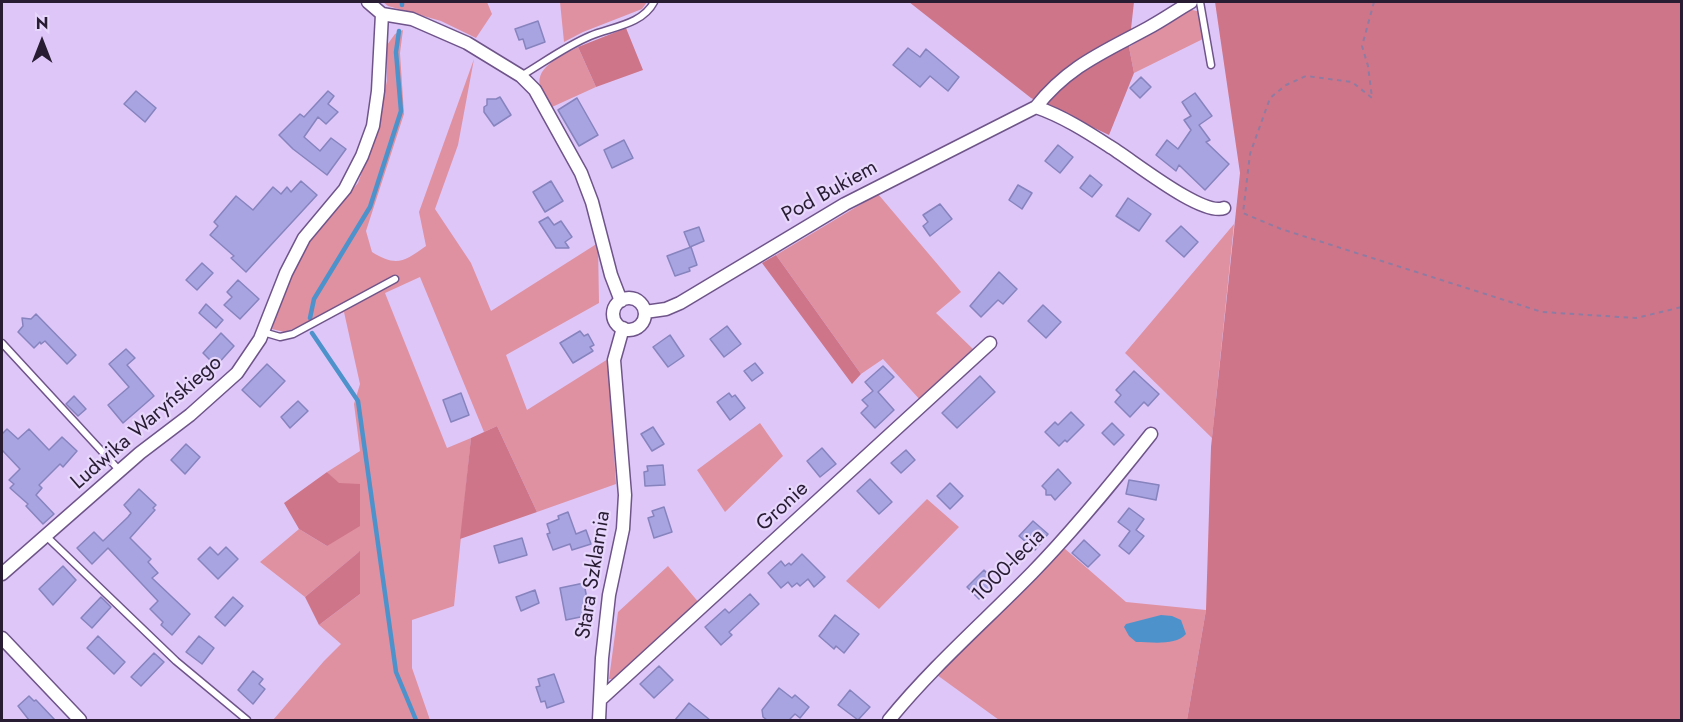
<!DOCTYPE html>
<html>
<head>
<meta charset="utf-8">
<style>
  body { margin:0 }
  #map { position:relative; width:1683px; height:722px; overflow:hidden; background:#dec7f8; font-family:Jost,sans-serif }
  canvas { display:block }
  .frame { position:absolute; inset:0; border:3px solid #281c33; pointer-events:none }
  .north { position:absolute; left:12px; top:12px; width:60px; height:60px; -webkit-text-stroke:4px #e8d7fc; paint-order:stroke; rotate:0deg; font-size:16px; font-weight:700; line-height:24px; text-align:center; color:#281c33 }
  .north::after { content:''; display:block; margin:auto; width:21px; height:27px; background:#281c33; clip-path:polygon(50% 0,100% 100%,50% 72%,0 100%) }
</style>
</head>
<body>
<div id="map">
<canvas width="1683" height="722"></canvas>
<div class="frame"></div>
<div class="north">N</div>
</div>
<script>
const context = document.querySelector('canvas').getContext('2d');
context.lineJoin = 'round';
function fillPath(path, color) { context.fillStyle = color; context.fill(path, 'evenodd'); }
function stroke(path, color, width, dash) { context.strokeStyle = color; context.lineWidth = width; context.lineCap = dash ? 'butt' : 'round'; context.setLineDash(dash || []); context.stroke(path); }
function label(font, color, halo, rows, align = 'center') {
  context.font = font + ' Jost,sans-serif'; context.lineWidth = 4.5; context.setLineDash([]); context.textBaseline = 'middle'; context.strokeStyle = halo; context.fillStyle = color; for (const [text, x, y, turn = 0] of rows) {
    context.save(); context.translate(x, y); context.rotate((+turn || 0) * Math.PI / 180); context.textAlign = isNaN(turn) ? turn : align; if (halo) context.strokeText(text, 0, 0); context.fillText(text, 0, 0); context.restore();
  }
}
const green = new Path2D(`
  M383,2H487L492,14L476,38L441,21L388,6Z
  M560,2H647L642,9L583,32L564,42Z
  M1188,9L1201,12L1207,37L1134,73L1129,47Z
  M403,30L400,53L404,114L366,231L372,252C396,267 404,262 426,246L419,212L474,59L458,145L435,209L471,263L491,311L598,243L599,303L506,355L527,410L608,359L616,484L537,512L497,426L484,432L420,277L385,293L447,448L471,438L454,606L412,620V668L430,720H273L324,661L341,644L319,625L360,594L359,552L305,597L260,562L299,529L327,546L339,484L327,472L360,451L354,404L360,384L344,312L284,332L272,329L289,279L315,233L358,183L379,124L387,80V45L395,34Z
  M578,47L596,87L552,107C548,101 542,93 540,86C535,66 564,55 578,47Z
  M878,194L961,292L936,313L975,351L921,401L883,359L861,374L776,255Z
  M1234,224L1212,438L1125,353Z
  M760,423L783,456L725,512L697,470Z
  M927,499L959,527L879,609L846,581Z
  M1064,548L1126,602L1206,610L1187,720H999L937,675Z
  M668,566L700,604L617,679H609L618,612Z`);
const forest = new Path2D(`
  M909,2H1134L1129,47L1134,73L1109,135L1031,98Z
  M1215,2H1681V720H1187L1206,610L1211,447L1240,173Z
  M626,28L643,70L596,87L578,47Z
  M776,255L861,374L852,384L762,263Z
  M497,426L537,512L460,539L471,438Z
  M327,472L339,483L360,484V526L327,546L299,529L284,503Z
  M360,551V594L319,625L305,597Z`);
const water = new Path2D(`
  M1161,615L1172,616L1181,620L1186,634C1175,646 1152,642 1136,642L1129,636L1124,627L1126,624Z`);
const stream = new Path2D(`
  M402,2V5
  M310,318L314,299L370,207L401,111L396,52L399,31
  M312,333L358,401L396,672L416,720`);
const building = new Path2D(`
  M538,21L545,42L526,49L523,39L519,40L515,29Z
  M908,48L920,57L926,49L959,77L948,91L930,76L920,87L893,65Z
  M1141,77L1151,87L1140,98L1130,88Z
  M136,91L156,108L145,122L124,104Z
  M328,91L334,96L328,104L338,112L326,124L318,117L304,137L320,151L331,138L346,149L327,175L293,149L279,135L300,114L304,117Z
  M1195,93L1212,116L1199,125L1210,140L1206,142L1229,164L1205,190L1179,165L1176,171L1156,155L1167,140L1178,149L1191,130L1184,120L1191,116L1182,102Z
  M500,97L511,115L494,126L484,112V107L487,105V99H496Z
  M577,98L598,135L579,146L558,110Z
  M624,140L633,158L612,168L604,150Z
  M1058,145L1073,157L1060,173L1045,161Z
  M1090,175L1102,185L1092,197L1080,188Z
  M301,181L317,195L246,272L231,258L234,256L210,235L218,226L214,222L236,196L253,210L273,187L281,194L287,187L291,192Z
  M551,181L563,201L545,212L533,192Z
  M1018,185L1032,193L1022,209L1009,200Z
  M1128,198L1151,214L1139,231L1116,216Z
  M940,204L952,219L930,236L923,226L928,222L923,215Z
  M548,217L554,225L561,221L572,237L565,242L569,248H556L539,222Z
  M1181,226L1198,242L1184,257L1166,241Z
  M699,227L704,241L690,247L684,232Z
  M691,247L697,265L689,268L690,271L675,276L667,256Z
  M202,263L213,273L197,290L186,280Z
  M999,272L1017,289L1003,304L998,300L981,317L970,306Z
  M238,280L259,299L240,319L224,305L232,297L227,292Z
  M206,304L223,320L216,328L199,313Z
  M1043,305L1061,322L1046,338L1028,321Z
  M36,314L76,355L67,364L45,341L41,344L40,342L34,348L18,332L23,326L22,318L31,319Z
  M727,326L741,344L724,357L710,339Z
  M580,331L584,336L588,334L594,345L590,347L593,351L573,363L560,343Z
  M221,333L234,346L216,366L203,353Z
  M670,335L684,356L668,367L653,347Z
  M126,349L135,358L127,365L154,396L123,423L108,405L129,387L109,364Z
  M755,363L763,373L752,381L744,371Z
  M267,364L285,381L260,407L242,390Z
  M883,366L894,377L878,392L894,410L875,428L861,413L868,406L862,400L873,391L865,382Z
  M1134,371L1159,394L1148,406L1144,402L1130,417L1115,402L1121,395L1116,390Z
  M980,376L995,392L957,428L942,413Z
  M461,393L469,415L451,422L443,400Z
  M729,393L732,397L735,395L745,408L730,420L717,402Z
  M74,396L86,409L78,416L66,404Z
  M298,401L308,411L290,428L281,417Z
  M1071,412L1084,425L1067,442L1065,440L1059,446L1045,432L1055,422L1058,425Z
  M1112,423L1124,435L1114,445L1102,433Z
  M653,427L664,444L652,451L641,434Z
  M7,429L18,439L29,429L49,450L62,437L77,451L63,467L60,464L39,485L42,488L36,495L54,514L43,524L26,506L28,504L10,488L14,484L9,480L20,469L2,450V434Z
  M186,444L200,457L185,474L171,460Z
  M822,448L836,464L820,477L807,461Z
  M906,450L915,460L901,473L891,463Z
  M663,465L665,485L645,486L644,472L648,471L647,466Z
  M1058,469L1071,483L1055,500L1051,495H1046V490L1042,486Z
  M870,479L892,502L879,514L857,491Z
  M1129,480L1159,485L1156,500L1126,494Z
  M950,483L963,496L950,509L937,496Z
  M139,489L156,505L153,508L155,510L130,538L151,559L148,562L158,573L152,578L190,614L172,635L161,625L163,622L150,609L158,601L108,548L92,564L77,548L94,532L103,541L128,517L131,513L124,505Z
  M664,507L672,532L654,538L648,518L654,516L652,511Z
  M1129,508L1144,519L1136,530L1144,536L1129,554L1119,546L1130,531L1118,522Z
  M568,512L576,534L586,530L591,544L572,550L570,544L553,550L547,534L550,533L547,524L559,519L558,516Z
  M1033,521L1048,534L1035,550L1019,536Z
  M522,538L527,555L499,563L494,546Z
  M1084,540L1100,555L1088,567L1072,553Z
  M210,547L218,555L226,547L238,559L218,579L198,559Z
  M802,554L825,577L814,587L808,579L800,586L797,583L792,587L788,582L781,588L768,573L781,561L785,566L789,563L791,565Z
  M63,566L76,580L53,605L39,589Z
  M984,570L996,582L979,599L967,587Z
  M584,583L590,615L566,620L560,588Z
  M535,590L539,603L521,611L516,597Z
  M750,594L759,604L729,632L732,635L721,645L705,627L725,609L729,613Z
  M101,597L111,607L92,628L81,618Z
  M233,597L243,606L225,626L215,617Z
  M835,615L859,634L844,653L836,646L834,649L819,636Z
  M98,636L125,662L114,674L87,648Z
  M199,636L214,648L202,664L186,652Z
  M154,653L164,662L141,686L131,677Z
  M659,666L673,680L654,698L640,684Z
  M253,671L263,679L259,684L265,689L253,704L238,690Z
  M554,674L564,702L547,708L545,701L541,702L536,687L540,686L538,679Z
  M779,688L792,698L795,695L809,707L800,718L795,714L789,720H767L763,717L762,710Z
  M850,690L870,707L858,720L838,705Z
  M29,696L34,701L36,700L55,720H29L18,706Z
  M689,703L710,720H675Z`);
const path = new Path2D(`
  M1374,2L1362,46L1368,66L1372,98L1352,82L1306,76L1286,85L1270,98L1250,154L1243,213L1281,229L1542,312L1636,318L1682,307`);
const service = new Path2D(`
  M1200,2L1211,65
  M521,76C543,63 566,46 590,36C611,27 642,25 654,2
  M263,332L280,337L293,334L395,279
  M2,343L120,471
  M46,536L176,661L247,720`);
const minor = new Path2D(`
  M368,2L382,14L412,19L467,43L521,76L535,90L581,173L592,202L611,275L621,301
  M1036,107C1062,116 1086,131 1109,146C1131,159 1202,217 1224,208
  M613 314a16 16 0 1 1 32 0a16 16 0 1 1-32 0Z
  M645,312L666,309L680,303L845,204L1036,107C1068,66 1104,52 1148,28C1163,20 1177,10 1191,2
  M2,574L140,453L190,415L237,373L260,339L286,273L304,238L345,189L362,156L373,126L378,91L382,14
  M2,638L80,720
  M601,699L990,343
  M599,720L602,658L609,595L623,529L625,495L614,360L623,328
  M889,720C933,666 984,622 1032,573C1075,529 1113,482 1151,434`);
const streetNames = [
  ["Pod Bukiem",830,192,-29],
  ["Ludwika Waryńskiego",147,423,-41],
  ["Gronie",783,507,-43],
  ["1000-lecia",1009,566,-45],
  ["Stara Szklarnia",594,575,-81]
];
fillPath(green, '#df91a1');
fillPath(forest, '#ce7589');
fillPath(water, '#4e92cc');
stroke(stream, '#4e92cc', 4.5);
fillPath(building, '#a7a4e1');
stroke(building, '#8683be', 1.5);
stroke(service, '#6f548a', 9);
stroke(minor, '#6f548a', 15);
stroke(path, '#8f7ca2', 2, [4.5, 4.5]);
stroke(service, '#fff', 6);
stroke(minor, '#fff', 12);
label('21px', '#281c33', '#e8d7fc', streetNames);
</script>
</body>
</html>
